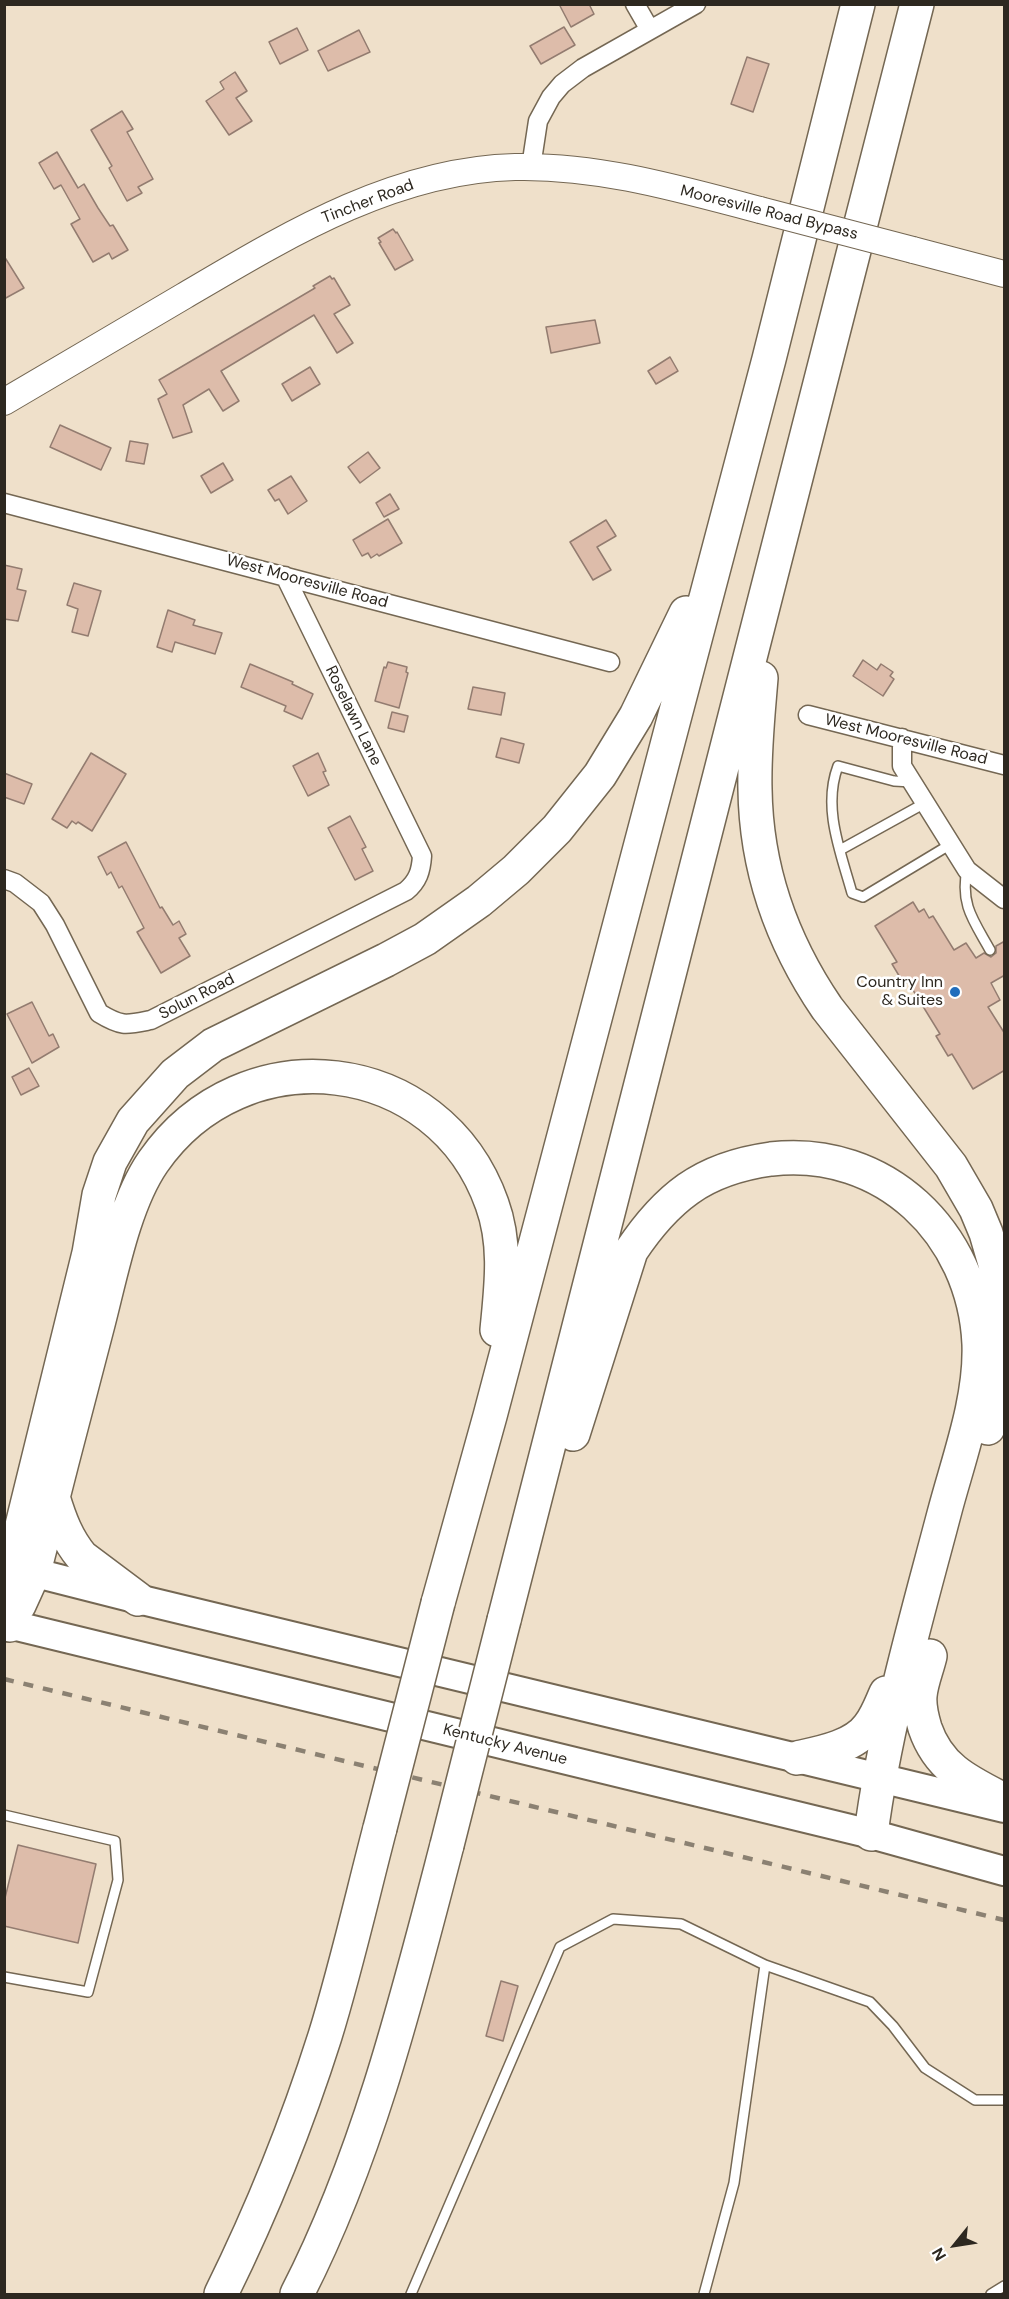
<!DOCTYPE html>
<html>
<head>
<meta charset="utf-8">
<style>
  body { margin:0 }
  #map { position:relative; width:1009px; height:2299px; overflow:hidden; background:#efe0ca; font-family:"DM Sans",sans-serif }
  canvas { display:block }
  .frame { position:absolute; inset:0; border:6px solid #2d2820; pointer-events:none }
  .north { position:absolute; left:925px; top:2215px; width:60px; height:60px; -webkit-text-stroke:4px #fff; paint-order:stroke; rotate:240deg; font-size:16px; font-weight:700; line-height:24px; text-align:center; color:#2d2820 }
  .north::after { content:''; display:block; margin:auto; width:21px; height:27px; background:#2d2820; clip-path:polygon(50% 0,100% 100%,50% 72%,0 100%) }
</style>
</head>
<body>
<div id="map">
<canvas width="1009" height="2299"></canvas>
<div class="frame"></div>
<div class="north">N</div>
</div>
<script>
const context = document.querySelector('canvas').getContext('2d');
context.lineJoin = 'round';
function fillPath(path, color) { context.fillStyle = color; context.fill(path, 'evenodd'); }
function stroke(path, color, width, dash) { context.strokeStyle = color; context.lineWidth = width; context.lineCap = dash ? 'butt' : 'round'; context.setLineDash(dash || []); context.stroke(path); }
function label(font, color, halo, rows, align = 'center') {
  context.font = font + ' "DM Sans",sans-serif'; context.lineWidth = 5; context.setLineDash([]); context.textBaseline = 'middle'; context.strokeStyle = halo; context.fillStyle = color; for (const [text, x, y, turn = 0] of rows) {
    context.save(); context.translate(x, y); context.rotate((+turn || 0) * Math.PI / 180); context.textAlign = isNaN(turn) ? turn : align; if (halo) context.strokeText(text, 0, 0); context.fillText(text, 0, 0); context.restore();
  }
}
const building = new Path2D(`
  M559,4H589L594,14L571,27Z
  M564,27L575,45L541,64L530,46Z
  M297,28L308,50L280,64L269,42Z
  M359,30L370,52L328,71L318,51Z
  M747,57L769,64L753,112L731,104Z
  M235,72L247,91L236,98L252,121L229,135L206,101L224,89L220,82Z
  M122,111L133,129L127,132L153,179L138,187L142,193L127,201L109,168L112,166L91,130Z
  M57,152L78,188L84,184L98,208L110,226L113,225L128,250L112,259L109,253L93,262L71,224L80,219L61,185L54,189L39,163Z
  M393,229L396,233L397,232L413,260L395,270L379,243L381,242L378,238Z
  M4,256L24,288L4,299Z
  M330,276L332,279L334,278L350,305L334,314L353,343L337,353L314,315L221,371L239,401L223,411L209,389L183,405L192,432L173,438L158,399L167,394L159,380L315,288L313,286Z
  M595,320L600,343L551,353L546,327Z
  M670,357L678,371L656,384L648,371Z
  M310,367L320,384L292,401L282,384Z
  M60,425L111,448L101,470L50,447Z
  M130,441L148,444L144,464L126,461Z
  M368,452L380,468L360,483L348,467Z
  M223,463L233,480L211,493L201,476Z
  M291,476L307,501L288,514L279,499L275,501L268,490Z
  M390,494L399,509L384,517L376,503Z
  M388,519L402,543L379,556L377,554L371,558L368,553L362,556L353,540Z
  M606,520L616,536L597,547L611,570L593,580L570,542Z
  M4,565L22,569L17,589L26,591L18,621L4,619Z
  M74,583L101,591L88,636L72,632L78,609L67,605Z
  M168,610L195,620L193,625L222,633L215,654L175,642L172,652L157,647Z
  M863,660L877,670L881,664L893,672L890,676L894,679L883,696L853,676Z
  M388,662L407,667L406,672L408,673L399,708L375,701L384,667L386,668Z
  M250,664L293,682L292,684L313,694L302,719L284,711L286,706L241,687Z
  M473,687L505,693L501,715L468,709Z
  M392,712L408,716L404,732L388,728Z
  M501,738L524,744L519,763L496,757Z
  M91,753L126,774L92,831L78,822L76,824L72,821L67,828L52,819Z
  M318,753L326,771L323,772L329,785L308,796L293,766Z
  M4,773L32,784L24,804L4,797Z
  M350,816L366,847L362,849L373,871L355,880L328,828Z
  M126,842L160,908L162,907L173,925L179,921L186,934L179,938L190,956L161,973L137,932L144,928L122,886L119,888L111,872L107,875L98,857Z
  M913,902L919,912L924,909L929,918L933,916L954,950L966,943L976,958L984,953L991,957L996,953V946L1005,941V975L991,983L1000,1000L988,1007L1005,1034V1070L973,1089L952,1054L948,1056L936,1036L940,1034L908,982L904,984L892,964L897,962L875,926Z
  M32,1002L49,1036L53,1034L59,1047L32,1063L7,1014Z
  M29,1068L39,1086L21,1095L12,1077Z
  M18,1845L96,1864L78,1943L4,1926V1902Z
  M501,1981L518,1986L503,2041L486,2036Z`);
const lane = new Path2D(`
  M912,782L894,781L838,766C822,808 841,853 852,893L863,897L951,844
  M840,850L925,803
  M967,870C960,905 974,921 990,950
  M4,1815L115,1841L118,1880L88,1992L4,1977
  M411,2294L560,1947L613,1919L681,1924L765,1965
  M704,2294L734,2183L765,1965L870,2002L893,2026L925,2068L975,2100H1004
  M991,2294L1004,2286`);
const street = new Path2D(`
  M635,4L650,30
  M531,167L538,121L551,97L562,84L583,68L696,4
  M4,503L610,662
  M808,715L1004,765
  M902,738V766L967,870L1004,899
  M4,879L15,883L41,903L55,925L99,1013C122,1027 126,1025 151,1020L406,891C418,881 421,871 422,856L285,576`);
const secondary = new Path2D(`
  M913,250L1004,274
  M4,402C64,367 124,331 184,296C286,236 393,170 515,167C598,165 680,189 760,210`);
const primary = new Path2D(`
  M12,1567L138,1599L1004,1808
  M4,1623L871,1834L1004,1871`);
const highway = new Path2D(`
  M761,678C758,715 754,752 755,789C756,869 782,942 827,1008L951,1166L976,1209L986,1233L1000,1281L1004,1306V1331L999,1382L988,1428
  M573,1434L631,1251C647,1227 664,1206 688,1189C712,1172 742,1163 771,1159C884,1146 974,1233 979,1344C981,1401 958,1460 944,1514C916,1620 885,1726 871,1834
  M53,1497C60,1520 67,1539 82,1557L138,1599
  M438,1603L490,1416L769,359L858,4
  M19,1605L34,1572C55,1489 76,1407 98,1324C111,1274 124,1204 153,1162C243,1032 439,1054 492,1204C507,1245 501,1288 497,1330
  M504,1620L917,4
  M10,1625L12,1566L89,1253L99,1195L110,1162L133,1121L175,1074L213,1045L386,960L425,939L479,901L516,870L557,829L600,775L636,716L686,613
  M930,1656C927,1669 921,1683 920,1696C919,1707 922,1718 925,1728C939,1769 969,1782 1004,1800
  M797,1758C820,1753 854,1747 869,1726C877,1716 881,1704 886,1693
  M221,2294C262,2211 297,2124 325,2036C346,1968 362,1897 380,1828
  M297,2294C368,2156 408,1995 447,1845`);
const rail = new Path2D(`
  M4,1679L1004,1920`);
const secondaryBridge = new Path2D(`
  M760,210L913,250`);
const highwayBridge = new Path2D(`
  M380,1828L438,1603
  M447,1845L504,1620`);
const markers = [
  [955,992,6,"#216dbc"]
];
const streetNames = [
  ["Tincher Road",368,202,-21],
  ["Mooresville Road Bypass",769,213,14],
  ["West Mooresville Road",307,582,15],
  ["Roselawn Lane",353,716,64],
  ["West Mooresville Road",906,740,14],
  ["Solun Road",197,997,-27],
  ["Kentucky Avenue",505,1745,14]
];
const poiNames = [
  ["Country Inn",943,983],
  ["& Suites",943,1001]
];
fillPath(building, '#ddbcaa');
stroke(building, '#937c70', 1.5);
stroke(lane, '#746753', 12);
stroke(street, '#746753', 21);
stroke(secondary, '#746753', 28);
stroke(primary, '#746753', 32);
stroke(highway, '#746753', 36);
stroke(lane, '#fff', 9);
stroke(street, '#fff', 18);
stroke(secondary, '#fff', 26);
stroke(primary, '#fff', 28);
stroke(highway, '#fff', 33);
stroke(rail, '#8b8172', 4.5, [10, 10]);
stroke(secondaryBridge, '#746753', 28, []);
stroke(highwayBridge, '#746753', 36, []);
stroke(secondaryBridge, '#fff', 26);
stroke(highwayBridge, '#fff', 33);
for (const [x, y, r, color] of markers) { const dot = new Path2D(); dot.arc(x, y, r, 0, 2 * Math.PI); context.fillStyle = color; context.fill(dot); stroke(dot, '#fff', 2); }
label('16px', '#2d2820', '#fff', streetNames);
label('16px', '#2d2820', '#fff', poiNames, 'right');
</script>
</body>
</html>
